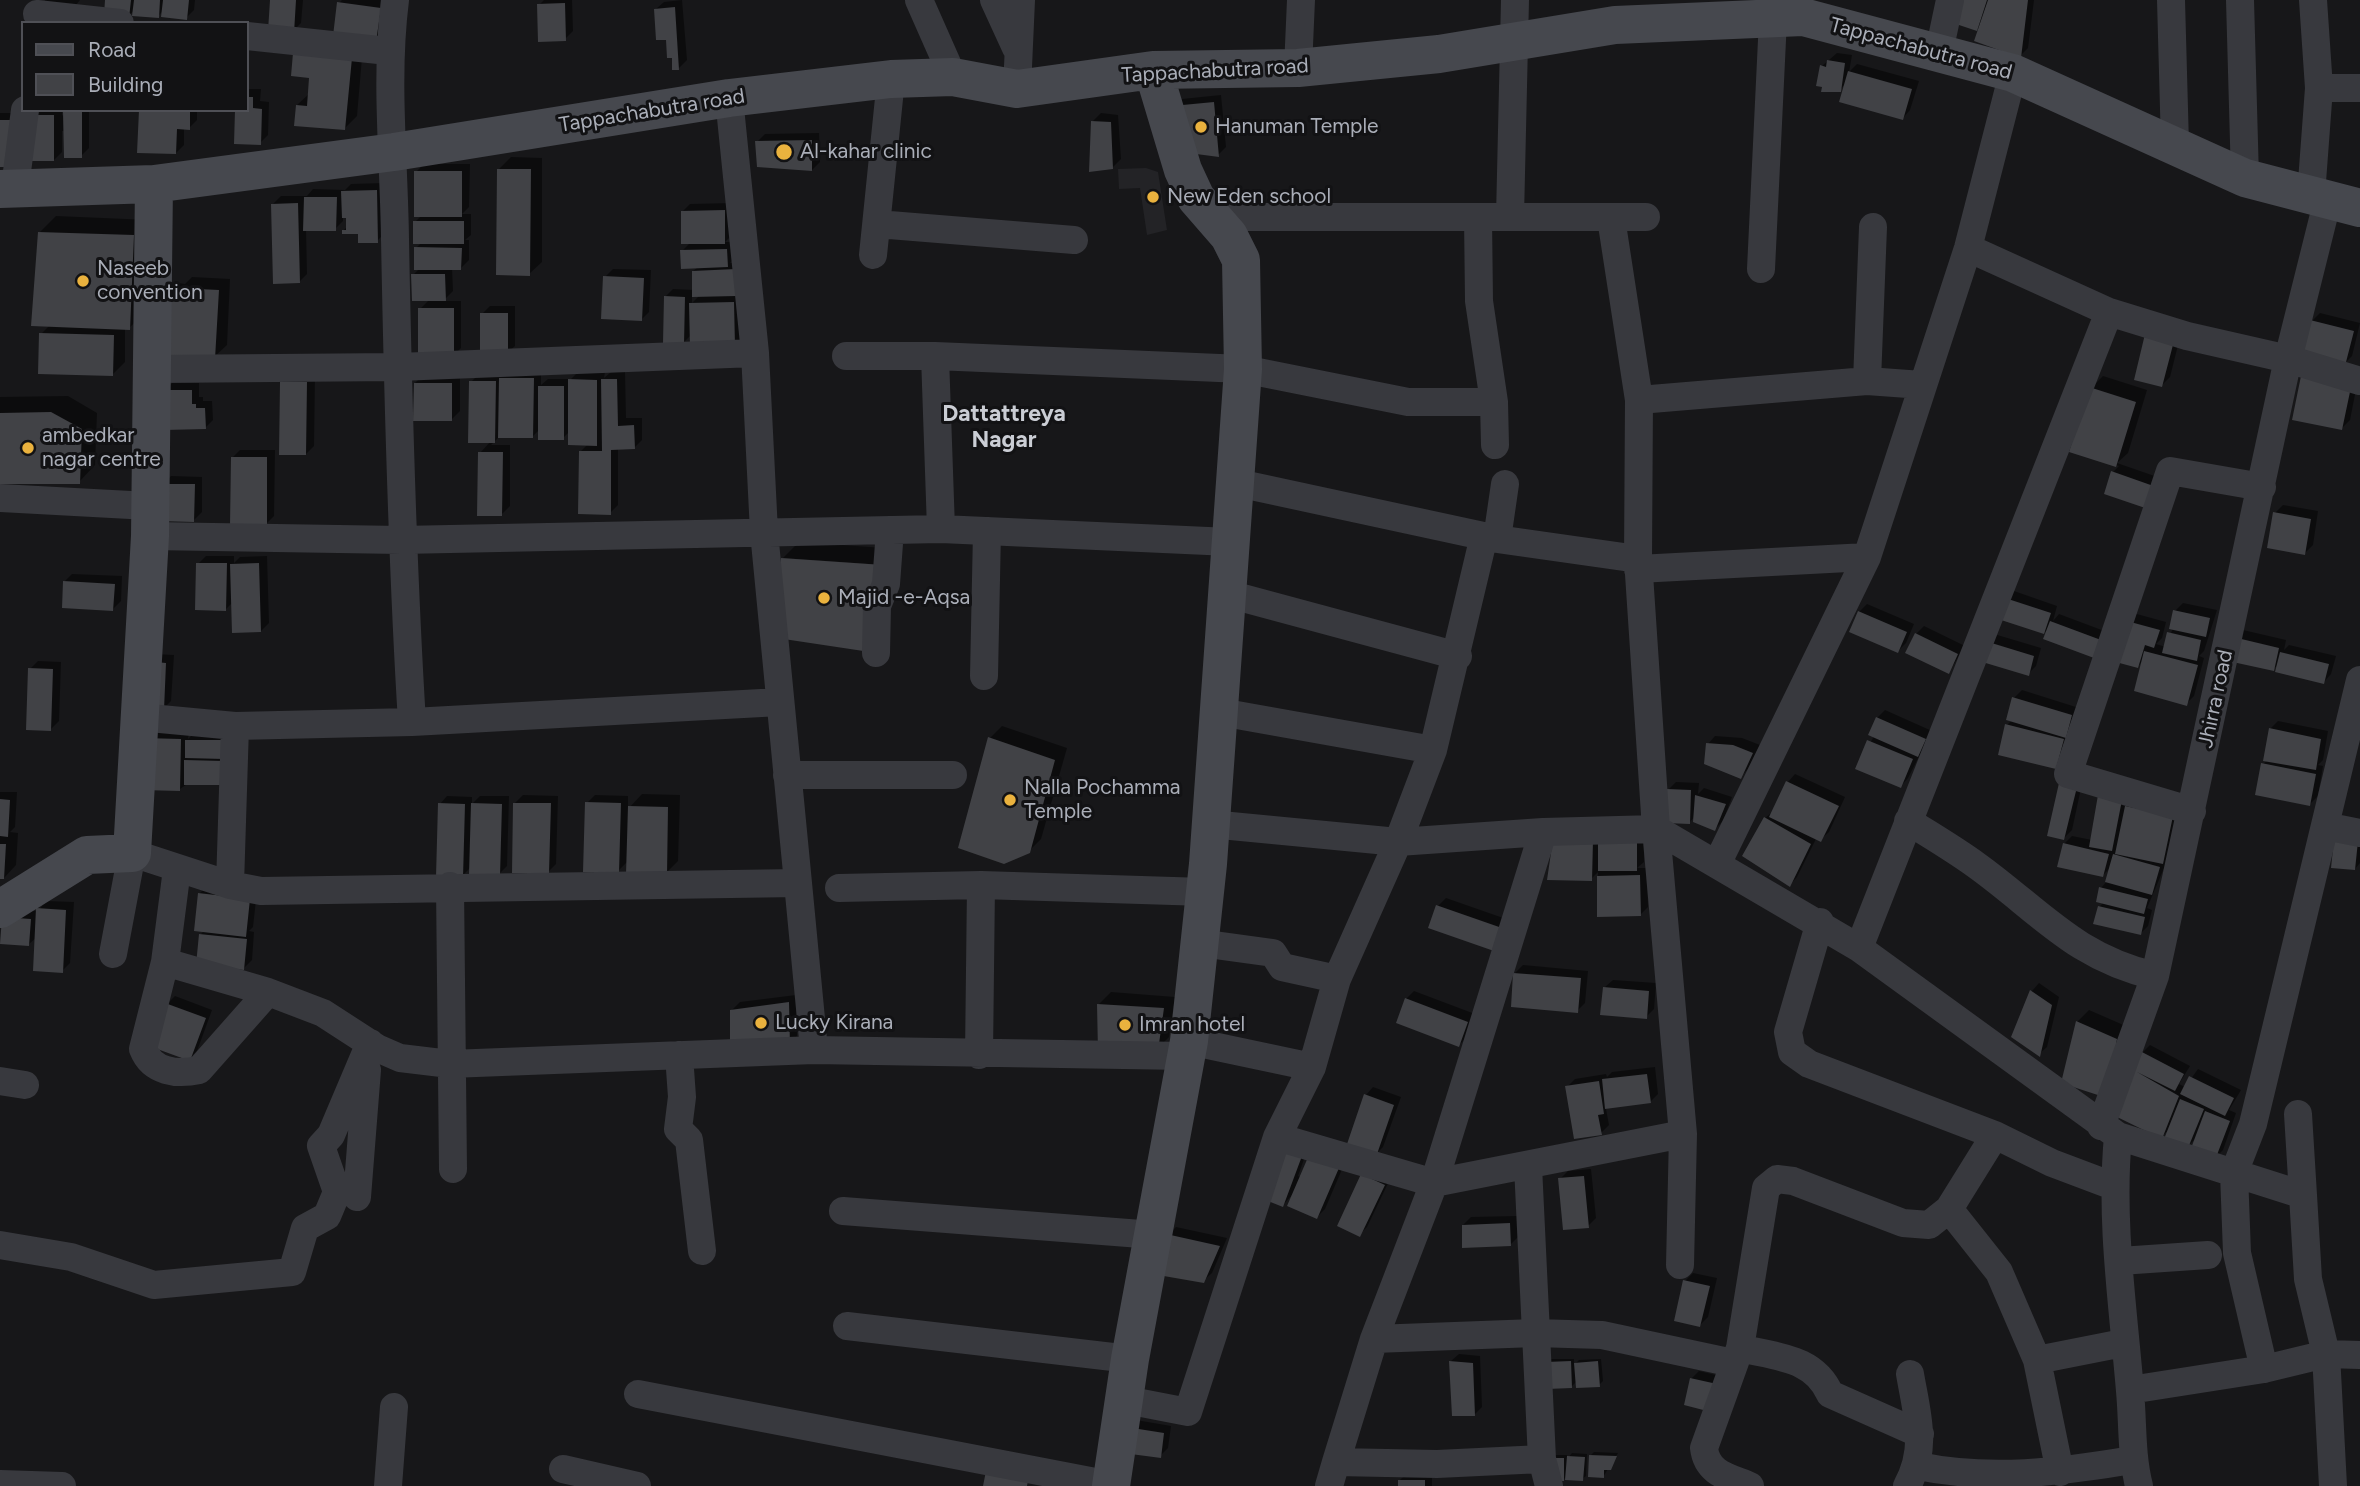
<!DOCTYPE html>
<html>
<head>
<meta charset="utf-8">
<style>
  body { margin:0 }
  #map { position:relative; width:2360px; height:1486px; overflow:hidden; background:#171719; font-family:Figtree,sans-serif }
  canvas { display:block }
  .legend { position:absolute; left:21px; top:21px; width:228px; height:91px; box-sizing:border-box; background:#121214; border:2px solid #4f5056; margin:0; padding:9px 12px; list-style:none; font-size:21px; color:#aaaeb8 }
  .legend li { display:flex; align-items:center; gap:14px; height:35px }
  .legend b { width:35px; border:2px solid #4f5056 }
</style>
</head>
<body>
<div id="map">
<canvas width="2360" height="1486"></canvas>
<ul class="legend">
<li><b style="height:9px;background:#46484e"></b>Road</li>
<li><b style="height:19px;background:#414246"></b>Building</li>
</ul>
</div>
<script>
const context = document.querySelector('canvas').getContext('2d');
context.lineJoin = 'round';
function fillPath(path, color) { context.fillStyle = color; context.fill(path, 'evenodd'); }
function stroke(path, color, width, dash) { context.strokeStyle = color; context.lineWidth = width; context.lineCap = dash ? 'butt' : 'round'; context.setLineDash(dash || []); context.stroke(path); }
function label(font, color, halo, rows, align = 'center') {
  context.font = font + ' Figtree,sans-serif'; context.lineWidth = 6; context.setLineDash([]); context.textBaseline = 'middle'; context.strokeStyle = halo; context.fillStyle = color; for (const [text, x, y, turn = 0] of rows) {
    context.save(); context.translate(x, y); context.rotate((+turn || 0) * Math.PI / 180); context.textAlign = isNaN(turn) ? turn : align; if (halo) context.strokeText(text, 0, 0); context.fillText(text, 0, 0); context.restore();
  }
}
const built = new Path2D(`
  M1146,168L1158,172L1167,230L1147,235L1140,188L1119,189L1118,169Z`);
const shadow = new Path2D(`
  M45,0H80L72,10L44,8Z
  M107,0H195L194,10L186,18L164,10L158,16L135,10L128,16Z
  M272,0H303L301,23L293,31Z
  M342,0H388L384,32L376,40L339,3Z
  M544,0H572L573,31L565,39L539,5Z
  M682,0L687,60L679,68L656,9L664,2Z
  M1961,0H2034L2028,48L2020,56L1980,30L1958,23Z
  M363,46L357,116L345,128L297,105L310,93L311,76Z
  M1837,53L1852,55L1849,72L1857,64L1919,81L1910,110L1903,118L1846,83L1840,90L1822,66Z
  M247,89H261L260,101L269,102L268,135L260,143L247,110Z
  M1221,95L1226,147L1218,155L1174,107L1182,99Z
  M39,110H62V116L67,110H89V148L81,156L65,131H62V152L54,160L26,159Z
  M140,110H197V120L189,128H184V145L176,153Z
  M0,113H21L0,165Z
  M1101,113L1118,115L1121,159L1113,167L1093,121Z
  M819,133L820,162L812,170L757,142L765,134Z
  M511,157L542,158V262L529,274L499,169Z
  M424,164H470L469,207L462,214H471V235L465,240H469V260L461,268H452L453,291L443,301H461V348L453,356L420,309L430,299L413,275L420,268L416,248L422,242L415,222L422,215L416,172Z
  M384,183L385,233L377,241L359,232L344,230L348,226V216H343V221L335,229H306L307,274L299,282L273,204L281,196H307L313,189L345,190L351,184Z
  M733,203V234L725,242H734L735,258L730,263L743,262V337L735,345L692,334L684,342L665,297L673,289L694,290L693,271L698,267L682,251L690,243L682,212L690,204ZM692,296H699L692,303Z
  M56,216L150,220L146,312L129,328H125V362L113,374L41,334L50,325L39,233Z
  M613,269L651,270L649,312L641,320L605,277Z
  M192,277L230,279L227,345L214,357L165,296L178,283L185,284Z
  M490,306H515V346L507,353L482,314Z
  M2320,313L2360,323L2352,356L2344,364L2312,321Z
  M2181,333L2170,377L2162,385L2136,378Z
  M541,371V385L548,379H571L578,372H605L604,378L611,372H625L626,418H642V440L634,448H618V505L610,513L581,451L588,444L569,432L563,438L540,429L533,436H500L491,445H510V506L502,514L480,453L491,441L471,382L479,374Z
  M290,374H315L314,446L306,454L282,382Z
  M423,375L460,376V411L452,419L415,383Z
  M2103,376L2147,390L2128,453L2117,463L2169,481L2162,501L2113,472L2119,466L2071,451L2091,388Z
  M2358,379L2350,420L2342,428L2294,418Z
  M172,383H199V397H203V401H212L213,420L205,428L165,391Z
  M68,396L97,413L95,465L79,482H0V397Z
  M240,450H275L274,516L266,524L232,458Z
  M171,476L202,477V512L194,520L163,484Z
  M2283,505L2318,511L2313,545L2305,553L2275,513Z
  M799,542L898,549V566L783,558Z
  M206,556H234V563L240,557L267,556L269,623L261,631L233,602L226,609L198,564Z
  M72,574L122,576L121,601L113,609L64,582Z
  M2014,591L2057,606L2053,621L2059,614L2107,632L2101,648L2001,618L2006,599Z
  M2183,603L2217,610L2204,651L2199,656L2204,658L2194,696L2186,704L2144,660L2138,666L2114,660L2133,613L2166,622L2162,638L2156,644L2166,647L2173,628L2175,611Z
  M1867,604L1914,624L1906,643L1898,651L1859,612Z
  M1924,626L1965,646L1949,672L1916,634Z
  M2243,630L2286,640L2284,650L2289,645L2336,656L2331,674L2324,682L2279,664L2273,669L2230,660Z
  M1994,634L2041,648L2036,666L2028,674L1986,642Z
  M154,654L174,655L171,701L163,709Z
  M38,661L61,662L59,721L51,729L30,669Z
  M2022,690L2079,708L2064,760L2007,725L2012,720L2014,698Z
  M1885,710L1932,731L1908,778L1901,786L1857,768L1874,736L1877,718Z
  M2278,721L2328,731L2323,760L2318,765L2323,766L2318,796L2310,804L2263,764L2268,760L2270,729Z
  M1002,726L1067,748L1041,839L1029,851L990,738Z
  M153,730L189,731L188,739L194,733H231V754L180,789Z
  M1715,736L1742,738L1760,745L1748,769L1740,777L1708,744Z
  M1795,774L1845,797L1829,832L1821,839L1817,837L1797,877L1790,885L1765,818L1774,811L1788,782Z
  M2083,779L2072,830L2064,838L2049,834Z
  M1676,782L1699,783L1698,794L1704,788L1732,797L1723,821L1715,829L1695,816L1690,822L1668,790Z
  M0,792H17L15,827L10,832L18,833L16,865L4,878L0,877Z
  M2128,792L2126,808L2135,799L2180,808L2170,854L2147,908L2152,910L2148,926L2141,933L2099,907L2104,902L2101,888L2107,881L2113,865L2103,875L2064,844L2072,836L2092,840Z
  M642,794L680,795L678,861L666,873L628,861L618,871L587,803L595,795L628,796V809Z
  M523,795L558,796L556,864L548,872L515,803Z
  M447,796L472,797V804L480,796H509L507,866L499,874L471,867L462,876L440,804Z
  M2360,833V863L2355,869L2333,866Z
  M1644,835V862L1637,868H1647L1648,907L1640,915H1599L1598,872L1591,879L1555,840Z
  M207,886L257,891L253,927L249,931L254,932L252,960L244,968L200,935L205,930L199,894Z
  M1446,898L1509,920L1494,949L1438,906Z
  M46,901L74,902L70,963L62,971L37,937L29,944L11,910L38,911Z
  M1523,965L1588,971L1585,1003L1577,1011L1515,973Z
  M1613,980L1656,983L1654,1009L1646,1017L1605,987Z
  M2039,983L2059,997L2047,1047L2039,1054L2013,1036L2032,991Z
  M1414,991L1475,1014L1467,1037L1459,1045L1406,999Z
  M1111,992L1175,997L1169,1037L1157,1049L1099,1004Z
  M796,995L797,1036L789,1044L732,1010L740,1002Z
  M175,996L212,1010L197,1051L189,1059L167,1004Z
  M2089,1010L2128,1027L2107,1096L2077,1022Z
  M2150,1045L2190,1066L2179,1084L2185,1087L2198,1069L2241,1090L2229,1110L2236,1113L2223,1150L2215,1158L2197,1137L2188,1146L2171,1128L2161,1137L2114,1113L2142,1053Z
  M1655,1067L1658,1094L1650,1102L1609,1107L1606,1109L1609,1125L1601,1133L1567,1087L1575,1079L1606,1074L1607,1077L1612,1072Z
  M1373,1087L1401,1097L1383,1147L1375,1155L1366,1095Z
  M1308,1148L1298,1176L1301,1177L1346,1160L1325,1209L1317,1217L1294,1193L1283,1205L1261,1196Z
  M1591,1169L1596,1218L1588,1226L1560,1179L1568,1171Z
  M1363,1175L1391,1177L1367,1227L1359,1235Z
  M1517,1216L1518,1237L1510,1245L1463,1225L1471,1217Z
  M1176,1227L1227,1238L1212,1273L1203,1281L1168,1235Z
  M1693,1273L1717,1278L1708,1317L1700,1325L1685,1281Z
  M1459,1354L1480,1356L1482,1407L1474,1415L1451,1361Z
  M1551,1359H1574V1365L1579,1360L1601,1359L1603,1381L1599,1385L1577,1381L1571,1387L1548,1388Z
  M1699,1371L1724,1377L1710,1410L1691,1379Z
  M1136,1420L1171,1426L1168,1448L1160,1456L1125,1451Z
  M1594,1452L1618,1453L1603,1477L1590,1456Z
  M1572,1453L1587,1454L1586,1476L1582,1479L1568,1475L1563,1480L1555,1455H1567V1459Z
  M1432,1472V1486H1400L1399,1481L1407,1473Z`);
const building = new Path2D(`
  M105,0H131L129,18L104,15Z
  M134,0H160L159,18L132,16Z
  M163,0H189L187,20L161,17Z
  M270,0H296L294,33L268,31Z
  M1959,0H1987L1977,31L1956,24Z
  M1988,0H2028L2021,58L1974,41Z
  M337,2L381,8L376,42L333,36Z
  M565,3L566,41L538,42L537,4Z
  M675,7L679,70H672V58H667L666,40H656L654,9Z
  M293,53L352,58L345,130L294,126L296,105L307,106L309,78L291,76Z
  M1827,60L1845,63L1841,92H1821L1822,87L1816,86L1820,65L1826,67Z
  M1848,71L1912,89L1903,120L1839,102Z
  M247,97H253V108L262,109L261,145L234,144L235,110H247Z
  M1214,102L1219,157L1181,152L1172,106Z
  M139,110H190V130L177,129L176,154L137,153Z
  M63,112H82V158H64Z
  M32,115H54V161H24Z
  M0,120H14V167H0Z
  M1091,121L1111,122L1113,169L1089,172Z
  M812,140V171L757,167L755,141Z
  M497,169H531L530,276L496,275Z
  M414,171H462V217H414Z
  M377,190L378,243H358V234H342V230H346V218H342L341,191Z
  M304,197H337L336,231H303Z
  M298,203L300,283L273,284L271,204Z
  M725,210V244H681V211Z
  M413,221H464V244H413Z
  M38,232L134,235L130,330L31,326Z
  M414,247L462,248L461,270H414Z
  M727,249L728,267L681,269L680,250Z
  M736,269V296L692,297V271Z
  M411,274H445L446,301H412Z
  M603,276L644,278L642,321L601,319Z
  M178,288L219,290L215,359L161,356L164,295L178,296Z
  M664,296L685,297L684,344L663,343Z
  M734,302L735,346L690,347L689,303Z
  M418,308H454V358H418Z
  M480,313H508V355H480Z
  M2310,320L2354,331L2345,366L2301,354Z
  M39,333L114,335L113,376L38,374Z
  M2145,334L2174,341L2162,387L2134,380Z
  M2301,376L2351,387L2342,430L2292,420Z
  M499,378H534L533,438H498Z
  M568,379L597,380V446L568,445Z
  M601,379H617L618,426L634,425L635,449L611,450V515L578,514L579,451H602Z
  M469,381H496L495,443H468Z
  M280,382H307L306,455H279Z
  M414,383H452V421H413Z
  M538,386H564V440H538Z
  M2089,387L2136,402L2116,467L2069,452Z
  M163,390H192V404H196V408H205L206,429L164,430Z
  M51,412L82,429L80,484H0V413Z
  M478,452H503L502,516H477Z
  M231,457H267V526L230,525Z
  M2111,471L2162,489L2154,511L2104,494Z
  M161,484H195L194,522L160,521Z
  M2273,512L2311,519L2305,555L2267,548Z
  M781,558L883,565L870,652L777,638L776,597Z
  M196,563H227L226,611L195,610Z
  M259,563L261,632L232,633L230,564Z
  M63,581L115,584L113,611L62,608Z
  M2005,598L2051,613L2044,634L1998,619Z
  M2173,610L2210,618L2206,637L2169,629Z
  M1858,611L1907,632L1898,653L1849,632Z
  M2123,620L2160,630L2154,648L2145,645L2138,668L2112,661Z
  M2050,621L2101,640L2094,658L2043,639Z
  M2167,632L2201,640L2197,661L2162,653Z
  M1915,633L1958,654L1949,674L1905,653Z
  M2233,637L2279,648L2274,671L2228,661Z
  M1985,641L2034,656L2029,676L1979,661Z
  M2144,651L2198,665L2187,706L2134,691Z
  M2280,652L2329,664L2324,684L2275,672Z
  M144,661L166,663L164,710L141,709Z
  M28,668L53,669L51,731L26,730Z
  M2012,697L2072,715L2066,738L2006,720Z
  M1876,717L1926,739L1918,757L1868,735Z
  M2005,724L2064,739L2056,769L1998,755Z
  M2269,728L2321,739L2316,770L2263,761Z
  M988,737L1055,760L1030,853L1004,864L958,848Z
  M143,738L181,739L180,791L142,790Z
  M185,740H224V759L185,758Z
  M1867,740L1913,759L1901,788L1855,769Z
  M1706,743L1733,745L1753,753L1741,779L1704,764Z
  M184,760L224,761V785H184Z
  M2261,763L2316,774L2310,806L2255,795Z
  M1786,781L1839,806L1821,842L1769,817Z
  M2059,783L2077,787L2064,840L2047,836Z
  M1667,789L1691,790L1690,824L1665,823Z
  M1695,795L1726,804L1715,831L1693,822Z
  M2098,795L2122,800L2112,851L2089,847Z
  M0,799L10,800L8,837L0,836Z
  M585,802L621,803L619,873L583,872Z
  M438,803L465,804L463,878L436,877Z
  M471,803L502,804L500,876L469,875Z
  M513,803H551L549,873H512Z
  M628,806L668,807L667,875L626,874Z
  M2125,806L2173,816L2163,864L2115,854Z
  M1764,817L1811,844L1790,887L1742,856Z
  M1553,839L1593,840L1592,881L1547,880Z
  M2334,839L2358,841L2355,870L2331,868Z
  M1598,842H1637V871H1598Z
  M2063,843L2109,854L2103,877L2057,867Z
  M0,844H6L4,879H0Z
  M2113,854L2160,867L2152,895L2105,882Z
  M1640,875L1641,916L1597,917V876Z
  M2099,887L2148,899L2144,914L2096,902Z
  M198,893L250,899L246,937L194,931Z
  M1436,905L1502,928L1494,951L1428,928Z
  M2098,906L2145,917L2141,935L2093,924Z
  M36,908L66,910L63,973L33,971Z
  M2,917L31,919L29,946L0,944Z
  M199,934L247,939L244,970L196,965Z
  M1513,973L1581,978L1578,1013L1511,1007Z
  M1603,987L1649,991L1647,1019L1600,1015Z
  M2030,990L2052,1005L2040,1057L2011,1037Z
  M1405,998L1468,1022L1459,1047L1396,1023Z
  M789,1002L790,1046L730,1049V1010Z
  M165,1003L206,1018L190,1061L149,1046Z
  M1097,1004L1164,1008L1158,1051L1098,1052Z
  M2076,1021L2117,1039L2107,1098L2061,1083Z
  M2140,1051L2184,1074L2175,1091L2137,1072L2179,1096L2162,1139L2111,1114Z
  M1647,1074L1651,1103L1605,1109L1602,1079Z
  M2189,1076L2234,1098L2225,1116L2180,1094Z
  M1599,1081L1604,1114L1598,1115L1602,1135L1574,1139L1565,1086Z
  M1364,1094L1394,1105L1376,1157L1346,1147Z
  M2180,1099L2204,1109L2188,1148L2164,1139Z
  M2205,1111L2230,1121L2215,1160L2190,1151Z
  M1277,1147L1302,1156L1283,1207L1258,1197Z
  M1309,1155L1339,1168L1317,1219L1287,1206Z
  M1361,1174L1385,1185L1360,1237L1337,1226Z
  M1584,1176L1589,1228L1563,1230L1558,1178Z
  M1510,1223L1511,1246L1462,1248V1225Z
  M1166,1234L1220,1246L1204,1283L1158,1275Z
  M1683,1280L1710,1286L1700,1327L1674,1321Z
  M1449,1361L1473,1363L1475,1416H1452Z
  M1571,1361L1572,1388L1547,1389L1546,1362Z
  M1598,1361L1600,1387L1576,1388L1574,1363Z
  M1690,1378L1717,1384L1711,1412L1684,1405Z
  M1126,1427L1164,1433L1161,1458L1123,1453Z
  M1589,1455L1617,1456L1611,1470H1604V1478L1588,1477Z
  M1567,1456L1585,1457L1583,1481L1565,1480Z
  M1550,1458H1564V1481H1550Z
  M987,1466L1029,1475L1027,1486H983Z
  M1398,1480H1425V1486H1398Z`);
const street = new Path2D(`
  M395,0C385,79 394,159 395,239C398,400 402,561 412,722
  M919,0L953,77
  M994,0L1016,48
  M2171,0L2175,145
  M2240,0L2245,178
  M37,14L120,23
  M247,36L388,51
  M1939,52L1950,0
  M1298,68L1301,0
  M2319,88H2360
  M1017,89L1021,0
  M729,98L755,353L764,532L798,883
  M15,187L25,110
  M2311,195L2319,88L2313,0
  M1214,217H1646
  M1478,217L1479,301L1494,402L1495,445
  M1510,217L1515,0
  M1611,218L1639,400
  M877,224L1074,240
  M1968,248L2109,312L2187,336L2288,359L2360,381
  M873,255L891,79
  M1761,269L1773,19
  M846,356H935L1243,369L1408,402H1494
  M935,356L941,529
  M152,369L398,367L755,353
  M1867,381L1873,227
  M1233,482L1497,539L1638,559L1656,829L1683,1134L1680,1265
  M0,498L149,506
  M150,536L401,540L941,529L1230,542
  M1497,539L1505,484
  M1638,559L1639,400L1867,381L1922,385
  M1638,569L1867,557
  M1228,594L1458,656
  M876,653L877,606L886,584L890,530
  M984,676L987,531
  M1220,712L1433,750
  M139,717L235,726L412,722L780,702
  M235,726L230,885L261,891L798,883L814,1050L1185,1056
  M787,775H953
  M2192,811L2068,774L2170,471L2262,487
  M1908,821C1930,835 1954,849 1976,865C2040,911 2074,957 2155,976
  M1210,824L1398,842L1543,832L1656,829L1859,948L2109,312
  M2325,826L2360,833
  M1718,862L1867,557L1968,248L2013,73
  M177,869L165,962L268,992L323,1013L377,1048L400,1058L450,1064L814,1050
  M450,886L453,1169
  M839,888L981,885L1205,892
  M1820,922L1788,1032L1792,1052L1809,1064L1995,1135L2052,1163L2113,1186
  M1200,943L1273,953L1282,967L1337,979
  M1859,948L2118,1136C2110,1221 2123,1306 2130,1391C2133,1423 2131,1454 2139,1486
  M113,954L132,853L230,885
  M165,962L143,1049C152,1072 177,1075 199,1070L268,992
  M1189,1041L1312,1067
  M679,1055L682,1097L678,1129L689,1140L702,1251
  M979,1055L981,885
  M0,1081L25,1085
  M2101,1126L2155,976L2288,359L2328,199
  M2118,1136L2303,1195L2298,1114
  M1277,1137L1434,1183L1543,832
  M1528,1166L1542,1459
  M2303,1195L2308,1279L2326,1354L2333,1486
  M357,1197L367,1070
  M1949,1209L1999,1272L2037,1360
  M843,1211L1154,1235
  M0,1245L71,1257L154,1285L292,1272L305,1228L327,1216L337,1192L321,1146L331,1135L370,1043
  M2120,1261L2208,1255
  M847,1326L1130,1359
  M1374,1339L1535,1333L1602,1335L1733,1363
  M1740,1348C1776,1357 1814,1357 1830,1394L1920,1434
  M2264,1369L2237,1253L2234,1173L2253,1124L2360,680
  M2130,1390L2264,1369L2326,1354L2360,1355
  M638,1394L1111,1485
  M1126,1400L1188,1412L1277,1137L1312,1067L1337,979L1398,842L1433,750L1484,536
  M1918,1466C1990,1481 2060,1472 2132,1460
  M563,1469L637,1486
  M2060,1472L2037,1360L2123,1343
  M0,1484L62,1486
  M388,1486L394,1407
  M1329,1486L1336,1462
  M1549,1486L1542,1459L1437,1464L1336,1462L1374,1339L1434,1183L1683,1134
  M1750,1486C1729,1477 1707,1474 1704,1448L1740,1348L1766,1188L1777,1179L1793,1181L1903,1223L1929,1225L1949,1209L1995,1135
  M1907,1486C1928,1448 1917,1415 1910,1374`);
const secondary = new Path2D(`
  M0,189L154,184L394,152L729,98L891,79L953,77L1017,89L1153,70L1298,68L1439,54L1615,25L1803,17L2013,73L2245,178L2360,208
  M0,909L87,855L132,853L150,536L154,184
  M1111,1486L1130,1359L1189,1041L1208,864L1243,369L1241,260L1229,236L1196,198L1183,170L1153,70`);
const markers = [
  [1201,127,7,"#eab23e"],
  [784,152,9,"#eab23e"],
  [1153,197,7,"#eab23e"],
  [83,281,7,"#eab23e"],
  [28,448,7,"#eab23e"],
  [824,598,7,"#eab23e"],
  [1010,800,7,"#eab23e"],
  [761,1023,7,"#eab23e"],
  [1125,1025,7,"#eab23e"]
];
const streetNames = [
  ["Tappachabutra road",1921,49,15],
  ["Tappachabutra road",1215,71,-3],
  ["Tappachabutra road",652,111,-9],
  ["Jhirra road",2216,699,-78]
];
const poiNames = [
  ["Hanuman Temple",1215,127],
  ["Al-kahar clinic",800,152],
  ["New Eden school",1167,197],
  ["Naseeb",97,269],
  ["convention",97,293],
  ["ambedkar",42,436],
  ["nagar centre",42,460],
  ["Majid -e-Aqsa",838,598],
  ["Nalla Pochamma",1024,788],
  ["Temple",1024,812],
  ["Lucky Kirana",775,1023],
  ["Imran hotel",1139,1025]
];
const neighbourhoodNames = [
  ["Dattattreya",1004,414],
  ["Nagar",1004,440]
];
fillPath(built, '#232326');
fillPath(shadow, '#0007');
fillPath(building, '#414246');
stroke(street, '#38393e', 28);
stroke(secondary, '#46484e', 38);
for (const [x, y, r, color] of markers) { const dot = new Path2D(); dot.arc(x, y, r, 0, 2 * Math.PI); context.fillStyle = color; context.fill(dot); stroke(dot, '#121214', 2.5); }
label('21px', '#aaaeb8', '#121214', streetNames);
label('21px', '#aaaeb8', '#121214', poiNames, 'left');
label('bold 23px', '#cacdd4', '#121214', neighbourhoodNames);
</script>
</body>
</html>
